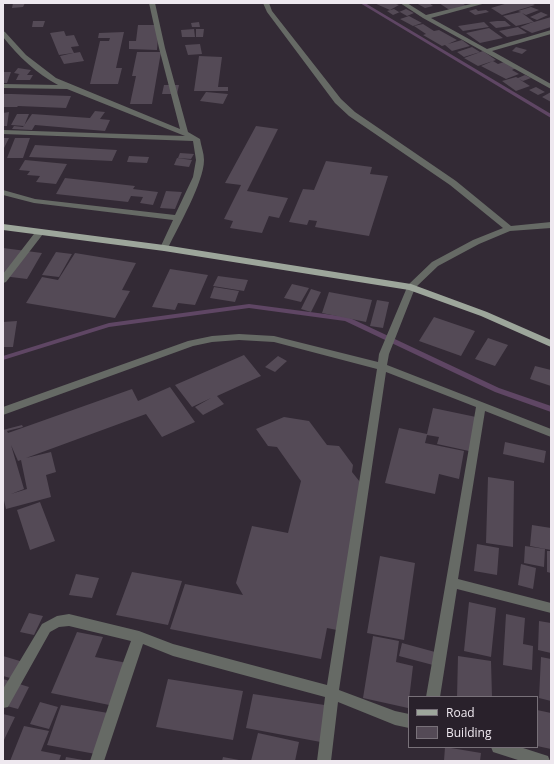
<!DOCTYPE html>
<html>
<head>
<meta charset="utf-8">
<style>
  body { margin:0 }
  #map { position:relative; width:554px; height:764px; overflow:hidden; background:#332a35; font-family:"Open Sans",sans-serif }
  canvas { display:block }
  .frame { position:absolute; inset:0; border:4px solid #eee8ef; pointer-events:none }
  .legend { position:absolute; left:408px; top:696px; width:130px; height:52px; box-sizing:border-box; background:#29212b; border:1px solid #787179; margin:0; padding:5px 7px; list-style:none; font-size:12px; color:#eee8ef }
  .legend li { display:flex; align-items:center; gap:8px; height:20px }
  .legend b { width:20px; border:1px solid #787179 }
</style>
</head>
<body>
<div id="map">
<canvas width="554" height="764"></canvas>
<div class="frame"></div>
<ul class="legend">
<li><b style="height:5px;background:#9da69b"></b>Road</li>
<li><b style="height:11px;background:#544a56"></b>Building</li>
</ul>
</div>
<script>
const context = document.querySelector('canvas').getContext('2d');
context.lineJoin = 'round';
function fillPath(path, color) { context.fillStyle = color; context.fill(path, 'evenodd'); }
const stream = new Path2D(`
  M360,3H365L551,114V118Z
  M249,304L348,317L499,388L551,406V412L495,392L345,321L249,308L109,327L3,360V356L109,323Z`);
const building = new Path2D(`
  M13,3H25L23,7L12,8Z
  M374,3H393L399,5L390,10Z
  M416,3H429L433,6L425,8Z
  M439,3H462L468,7L451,11Z
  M508,3H531L535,5L502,15L491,8Z
  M531,7L539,10L526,15L522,13L534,22L551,17V27L532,33L520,27L533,22L516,26L503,16L521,12L518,11Z
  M394,9L399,12L406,9L414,13L407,16L400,12L393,15L387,11Z
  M476,9L478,11L486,10L489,12L475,15L469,11Z
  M541,12L548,15L537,20L530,17Z
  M409,16L422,23L413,26L400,19Z
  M33,21H45L43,27H32Z
  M497,21H505L511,26L496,28L489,22Z
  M199,22L200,27H192L191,23Z
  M484,22L489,27L463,31L458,26Z
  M423,24L434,31L439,30L457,40L448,44L462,40L470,46L452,51L445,45L442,46L423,35L432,32L426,34L414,26Z
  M138,25H159L157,50L129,49V41H136Z
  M518,27L527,33L507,37L499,31Z
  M489,28L503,38L480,43L466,33Z
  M194,29L195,37H182L181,30Z
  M196,29H204L203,37H196Z
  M64,31L66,36L74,35L79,46L71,47L74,53L80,52L84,61L64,64L60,56L73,53L59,55L50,33Z
  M124,32L116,68H122L118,84H90L100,41H109L110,38H98L99,33Z
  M200,44L202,54L188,55L185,45Z
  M472,47L480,52L464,57L457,52Z
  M516,47L527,50L522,54L512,51Z
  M483,51L496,60L478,66L464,58Z
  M137,52H161L152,104H130L136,76H132Z
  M199,56L222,57L218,87H228V91H194Z
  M493,61L498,64L504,62L516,68L512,70L519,74L506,79L481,66Z
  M18,68L31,70L27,75H33L30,80H16L19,74L24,75L14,73Z
  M3,72H11L7,83H3Z
  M525,75L531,78L523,81L519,79L530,86L516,91L502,81L516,77L518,78Z
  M164,85H179L177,94H162Z
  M536,87L545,92L538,95L529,90Z
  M206,92L228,94L223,104L200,101Z
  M551,92V102L542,97Z
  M3,94H12L71,96L66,108L18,106L17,107H3Z
  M95,111L105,112L100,119L110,120L105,131L35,125L32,130L12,129L14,126L23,127L32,114L90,118Z
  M9,112L7,126H3V113Z
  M17,114H29L24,126L11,125Z
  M256,126L278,129L247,191L288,198L279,218L269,216L262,233L230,228L233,221L224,219L241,185L225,183Z
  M3,138H9L3,150Z
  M15,138H30L23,158H7Z
  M35,145L117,150L112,161L29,157Z
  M180,153L194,154L191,159L178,158Z
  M129,156L149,157L147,163L127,162Z
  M177,158L192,160L189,167L174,165Z
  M25,160L67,164L56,184L36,182L40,176L27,175L30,171L19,170Z
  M326,161L372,167L370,174L388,176L369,236L315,227L317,221L309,220L307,225L289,222L303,189L314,190Z
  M65,178L135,186L133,189L158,192L153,205L140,203L143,197L131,196L128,202L56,194Z
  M166,191L182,192L175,209L160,208Z
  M3,248L42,253L27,279L3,276Z
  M56,252L72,254L59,277L42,275Z
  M75,253L136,263L122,290L130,291L115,318L26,303L42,277L58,280Z
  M170,269L208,275L195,305L178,303L175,310L152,307Z
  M218,276L248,280L244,291L213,286Z
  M292,284L309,288L301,302L284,298Z
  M214,287L239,291L235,302L210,298Z
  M311,289L321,292L311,312L301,309Z
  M329,292L372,300L366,322L322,313Z
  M377,300L389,302L383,328L370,326Z
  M434,317L475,331L461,356L419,341Z
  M17,321L13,347H3V322Z
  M488,338L508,345L495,366L475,359Z
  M244,355L261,376L217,396L224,404L203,415L195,407L211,398L192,407L175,385Z
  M278,356L287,361L275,372L265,367Z
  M535,366L551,370V386L530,379Z
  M170,387L195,422L162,437L146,414L26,458L51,452L56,472L46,475L51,497L6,509L3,496V450L4,449L3,430L22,425L23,427L7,431L8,433L132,389L138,401ZM11,445L18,461L21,460L27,489L11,494L24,489Z
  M433,408L476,417L469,451L437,444L439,437L427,435L425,443L464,451L459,479L439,474L435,494L385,483L399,428L427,434Z
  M284,417L309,421L327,445L339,446L353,465L352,472L364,487L337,630L327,628L321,659L170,629L185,584L243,595L236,583L252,526L288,533L301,481L277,447L268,446L256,429Z
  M505,442L546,451L544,463L503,454Z
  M488,477L514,481L513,547L486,543Z
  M40,502L55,541L30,550L17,510Z
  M532,525L551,528V550L530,546Z
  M477,544L499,548L497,575L474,571Z
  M525,546L545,549L544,567L524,563Z
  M547,551H551V573L547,572Z
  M380,556L415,563L404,640L367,633Z
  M521,564L536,568L533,589L518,585Z
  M132,572L182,581L168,625L116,615Z
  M76,574L99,578L92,598L69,595Z
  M469,602L496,608L491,657L464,651Z
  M29,613L43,616L34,635L20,632Z
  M506,614L525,618L523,644L533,646L532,670L503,665Z
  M539,621L551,623V653L538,650Z
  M77,632L103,637L95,657L133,664L119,707L51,693Z
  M373,636L399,641L396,662L413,666L408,708L363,698Z
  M402,643L435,652L433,665L399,656Z
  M3,656L30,664L21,681L3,676Z
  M458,656L491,661L492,697H457Z
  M541,657L551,659V701L539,698Z
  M3,679L29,687L18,709L3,705Z
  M168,679L243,691L233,740L156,727Z
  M253,694L331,706L326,743L246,728Z
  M40,702L58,707L49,729L30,724Z
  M61,705L114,714L101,755L47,745Z
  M537,710L551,713V749L537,746Z
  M3,714L15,717L3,742Z
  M24,726L49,731L41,751L61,755L59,761H10Z
  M258,733L299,742L295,761H251Z
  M445,747L481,753L480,761H444Z
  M66,757L83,760V761H65Z
  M223,757L239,760V761H222Z`);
const minor = new Path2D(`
  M149,3H155L165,48L188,132L200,139C201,146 204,153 204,160C204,182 178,227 168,248L164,251L160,248L173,220L34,203L3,195V190L35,199L175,215L193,177L196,160L193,141L3,134V130L185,136L67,89L3,88V84L58,85C37,74 18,56 3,37V31L5,32L26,55L56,78L180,129L159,48Z
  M263,3H269L272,11L341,99L355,112L456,181L511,226L551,222V228L510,231L479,244L438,266L415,288L389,354L387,365L551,429V437L485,411L458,579L551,603V613L457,589L440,697H426L476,407L386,372L339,690L395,711L409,714V728L395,725L338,702L331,761H317L325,697L173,656L143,644L104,761H90L121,668L131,641L69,626L59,627L50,632L8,707L3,708V689L42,624L57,616L69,614L139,631L173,644L327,685L377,369L274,342L239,340L212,342L193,346L3,415V407L188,341L212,336L239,334L274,336L378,362L379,354L408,285L432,262L473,240L503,228L450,185L349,116L335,103L267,12Z
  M400,3H407L426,15L475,3H486L431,18L487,49L551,30V34L492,51L551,84V89L423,18Z
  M40,229L43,230L44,232L43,234L6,282L3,283V274L37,230Z
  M491,747H520L548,756L550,761H521L493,752Z`);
const major = new Path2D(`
  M3,224L164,245L411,284L487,312L551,340V347L481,316L409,290L164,251L3,230Z`);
fillPath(stream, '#5f4664');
fillPath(building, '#544a56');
fillPath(minor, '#666a65');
fillPath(major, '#9da69b');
</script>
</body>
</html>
